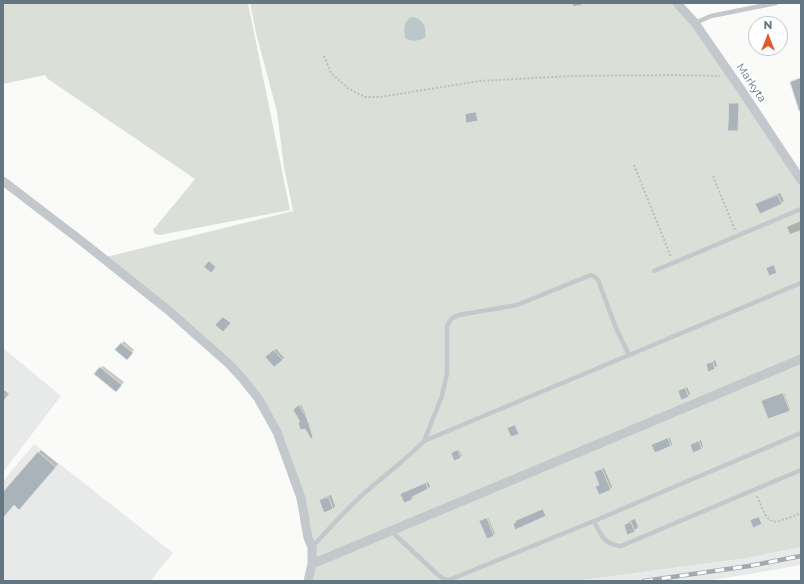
<!DOCTYPE html>
<html>
<head>
<meta charset="utf-8">
<style>
  body { margin:0 }
  #map { position:relative; width:804px; height:584px; overflow:hidden; background:#fafaf8; font-family:Montserrat,sans-serif }
  canvas { display:block }
  .frame { position:absolute; inset:0; border:4px solid #657683; pointer-events:none }
  .north { position:absolute; left:748px; top:16px; width:40px; height:40px; box-sizing:border-box; background:#fff; border:1px solid #c1c8cd; border-radius:50%; rotate:0deg; font-size:11px; font-weight:700; line-height:16px; text-align:center; color:#657683 }
  .north::after { content:''; display:block; margin:auto; width:14px; height:18px; background:#e4572e; clip-path:polygon(50% 0,100% 100%,50% 72%,0 100%) }
</style>
</head>
<body>
<div id="map">
<canvas width="804" height="584"></canvas>
<div class="frame"></div>
<div class="north">N</div>
</div>
<script>
const context = document.querySelector('canvas').getContext('2d');
context.lineJoin = 'round';
function fillPath(path, color) { context.fillStyle = color; context.fill(path, 'evenodd'); }
function stroke(path, color, width, dash) { context.strokeStyle = color; context.lineWidth = width; context.lineCap = dash ? 'butt' : 'round'; context.setLineDash(dash || []); context.stroke(path); }
function label(font, color, halo, rows, align = 'center') {
  context.font = font + ' Montserrat,sans-serif'; context.lineWidth = 4; context.setLineDash([]); context.textBaseline = 'middle'; context.strokeStyle = halo; context.fillStyle = color; for (const [text, x, y, turn = 0] of rows) {
    context.save(); context.translate(x, y); context.rotate((+turn || 0) * Math.PI / 180); context.textAlign = isNaN(turn) ? turn : align; if (halo) context.strokeText(text, 0, 0); context.fillText(text, 0, 0); context.restore();
  }
}
const built = new Path2D(`
  M3,348L61,396L3,472Z
  M34,444L173,553L150,581H3V481Z
  M801,547V565L750,574L705,581H576L747,558Z`);
const green = new Path2D(`
  M3,3H248L290,210L160,235L155,234L153,230L195,179L48,79L45,75L3,84Z
  M250,3H677L801,180V547L747,558L576,581H309L312,547L277,432L242,378L102,258L293,211L284,167L277,112L256,33Z`);
const water = new Path2D(`
  M411,17C423,18 427,26 425,38C418,41 412,42 405,38C404,29 403,22 411,17Z`);
const shadow = new Path2D(`
  M573,3H581V5L573,6Z
  M730,103H739L738,130Z
  M780,193L784,201L781,203L756,204L758,202Z
  M801,221V230L790,234L787,227Z
  M124,341L134,350L126,359L116,350Z
  M276,349L284,358L274,366L266,357Z
  M715,360L717,366L709,370L707,365Z
  M103,366L124,382L118,389L96,374Z
  M687,387L690,394L688,396L679,392Z
  M3,389L9,394L3,401Z
  M784,393L790,409L769,418L763,400Z
  M301,405L306,415L305,428L299,423L301,421L295,409Z
  M670,438L672,444L671,446L655,452L654,444Z
  M701,440L703,447L701,448L691,445Z
  M41,450L58,464L22,506L14,504L3,517V494Z
  M459,450L462,456L455,459L453,453Z
  M604,468L612,487L610,489L597,486L600,484L595,473Z
  M428,482L430,487L413,495L414,497L412,499L401,494Z
  M331,495L335,506L333,509L320,501L322,498Z
  M488,518L495,534L487,537L480,521Z
  M635,519L638,527L634,531L625,525L628,522Z`);
const building = new Path2D(`
  M801,78V111H799L790,82Z
  M729,103H739L738,131H728Z
  M476,112L478,121L466,123L465,114Z
  M778,195L782,204L760,214L755,204Z
  M209,261L216,267L211,273L204,267Z
  M774,265L777,273L769,276L766,268Z
  M223,317L231,323L223,332L215,325Z
  M121,343L133,353L127,360L115,350Z
  M274,350L283,360L274,367L265,357Z
  M713,362L715,369L708,372L706,364Z
  M100,367L122,385L116,392L94,374Z
  M685,388L689,397L681,400L678,391Z
  M783,393L790,411L768,419L761,401Z
  M299,405L307,418L313,437L311,439L305,429L300,430L298,422H300L293,410Z
  M515,425L519,434L511,437L507,428Z
  M668,438L671,446L655,453L651,445Z
  M699,441L702,449L693,453L690,445Z
  M458,450L461,458L454,461L451,453Z
  M38,452L56,467L19,510L14,505L3,518V492Z
  M602,469L611,490L599,495L595,486L599,485L594,472Z
  M426,483L428,489L412,497V500L404,503L400,494Z
  M329,497L333,509L324,513L319,500Z
  M543,509L546,516L515,530L513,524L516,522L515,521Z
  M759,517L762,524L753,528L750,520Z
  M487,518L494,536L487,539L479,521Z
  M631,522L635,532L627,535L624,525Z`);
const path = new Path2D(`
  M324,56L331,73L349,89L365,97H380L480,81L571,76L675,75L720,76
  M634,165L671,257
  M713,176L735,230
  M757,496C770,528 770,525 801,513`);
const service = new Path2D(`
  M695,23L711,16L776,3
  M654,271L801,209
  M424,441L442,396L447,373V326C450,320 452,317 459,315L517,305L591,275L595,277L598,280L616,328L629,355
  M594,521C601,535 604,545 621,546L801,470
  M390,530L438,575L444,579L449,580L594,521L801,433
  M312,547C330,528 348,507 368,490C387,473 407,459 424,441L801,283`);
const minor = new Path2D(`
  M677,3L695,23L742,91L801,180
  M3,181L84,243L168,310L229,364L242,378L258,398L277,432L301,498L308,538L312,547V564L308,581
  M312,564L801,359`);
const rail = new Path2D(`
  M644,581L749,566L801,556`);
const streetNames = [
  ["Markyta",751,83,56]
];
fillPath(built, '#e8e9e9');
fillPath(green, '#dadfd7');
fillPath(water, '#bbc7cb');
fillPath(shadow, '#0003');
fillPath(building, '#aab3b9');
stroke(building, '#dcdcda', 1);
stroke(path, '#bbbfc2', 2, [2, 2]);
stroke(service, '#c3c8cc', 4.5);
stroke(minor, '#c3c8cc', 9);
stroke(rail, '#a2aab0', 4.5);
stroke(rail, '#fff', 3, [9]);
label('11px', '#657683', '#fff', streetNames);
</script>
</body>
</html>
